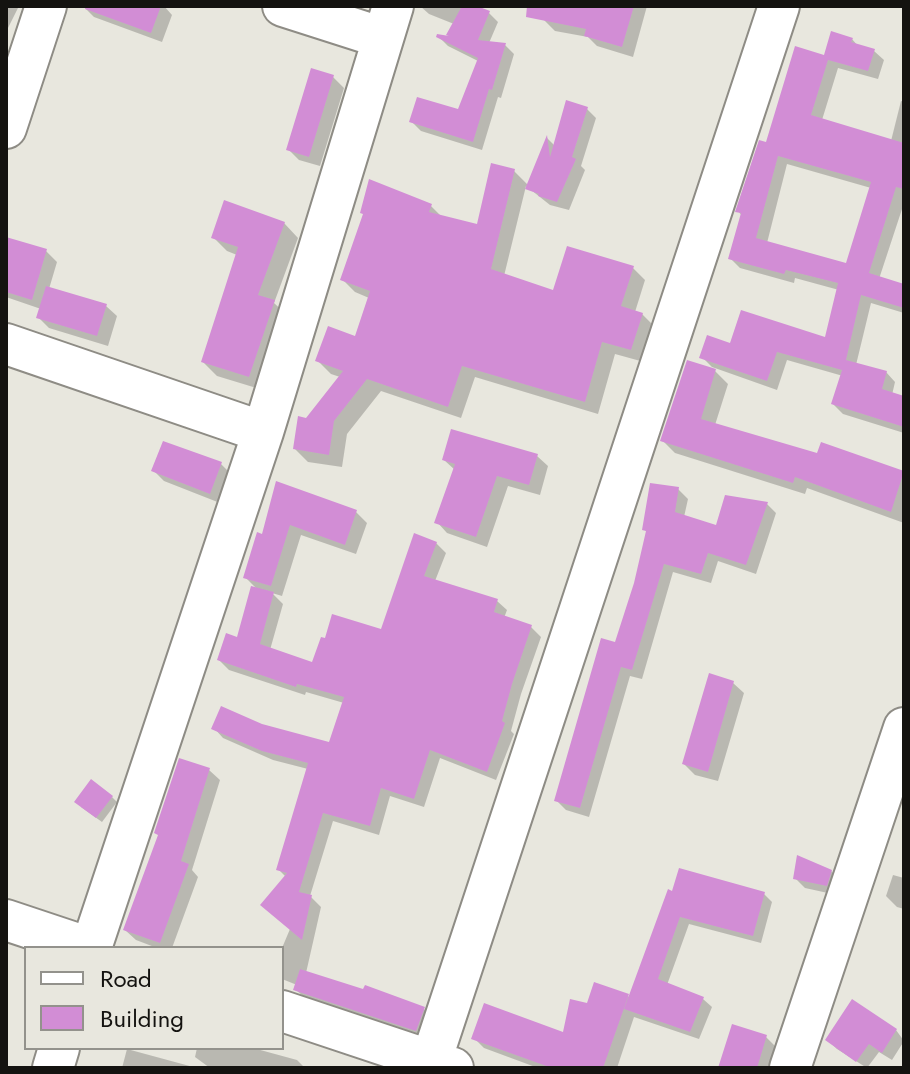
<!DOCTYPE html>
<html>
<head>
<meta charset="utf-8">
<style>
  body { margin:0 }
  #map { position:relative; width:910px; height:1074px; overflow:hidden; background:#e8e7de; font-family:Jost,sans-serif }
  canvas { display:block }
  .frame { position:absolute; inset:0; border:8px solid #141310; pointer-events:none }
  .legend { position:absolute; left:24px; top:946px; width:260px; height:104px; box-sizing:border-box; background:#e8e7de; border:2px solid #93928c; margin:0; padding:10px 14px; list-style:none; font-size:24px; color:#141310 }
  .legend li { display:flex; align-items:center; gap:16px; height:40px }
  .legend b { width:40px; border:2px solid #93928c }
</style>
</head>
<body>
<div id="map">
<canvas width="910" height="1074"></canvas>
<div class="frame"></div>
<ul class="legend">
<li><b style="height:10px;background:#fff"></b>Road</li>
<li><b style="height:22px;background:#d28dd5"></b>Building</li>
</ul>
</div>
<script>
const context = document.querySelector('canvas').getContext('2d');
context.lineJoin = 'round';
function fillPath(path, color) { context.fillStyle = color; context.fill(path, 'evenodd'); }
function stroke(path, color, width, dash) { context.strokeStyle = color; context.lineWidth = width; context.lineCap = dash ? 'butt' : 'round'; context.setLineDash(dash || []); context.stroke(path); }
const shadow = new Path2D(`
  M6,6H19L6,32Z
  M83,6H164L172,15L162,42L94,17Z
  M420,6H471L489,13L498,22L489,43L505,45L514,54L501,98L498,97L482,150L421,131L412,122L459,112L478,61L448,46L439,37L453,38L454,24L429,14Z
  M547,6H647L633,57L597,46L588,37L555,31L544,20Z
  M852,39L858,46L874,51L884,60L878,79L838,68L822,120L891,141L901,101L904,102V203L879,279L904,286V313L871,303L856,365L886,372L895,382L892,395L904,398V433L843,414L833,404L843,376L787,360L777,390L712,367L702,357L732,346L827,339L839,290L795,278L794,283L740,268L730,258L742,216L738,211L767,144L826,58ZM787,164L871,188L847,265L767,243Z
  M333,77L344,88L320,166L299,160L288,149Z
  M587,109L596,118L581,166L585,170L569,210L550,205L526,186L504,276L554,293L632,267L645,280L635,312L642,314L655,327L644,362L615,354L598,414L475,377L461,418L381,391L347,434L342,467L308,462L295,449L307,420L340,377L331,374L318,361L357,338L369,298L355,292L342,279L431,206L443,218L478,227L514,171L529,186L547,138L555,146Z
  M284,223L298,238L274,303L288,316L263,390L217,376L203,362L237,255L227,251L213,237Z
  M46,251L57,262L49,289L106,306L117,316L108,346L49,328L38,317L41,309L6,297V256Z
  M715,371L728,384L715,425L818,455L822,444L904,474V523L807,488L805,494L675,453L662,440Z
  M537,456L548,466L540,495L508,486L487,547L447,533L437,522L455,470L444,460Z
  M221,464L232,475L220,503L164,481L154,471Z
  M277,484L356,512L367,523L356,554L301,535L282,596L272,593L283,604L270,650L313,664L382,631L436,543L446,553L435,581L497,601L507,610L504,618L531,627L541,637L521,694L511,731L514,734L496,780L440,758L424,807L390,796L379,835L333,821L310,896L321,907L306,973L424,1009L433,1018L425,1039L305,998L295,989L297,985L282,979V948L290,929L286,877L278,869L308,769L273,760L223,738L214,728L262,726L330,744L344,703L306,692L305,695L229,670L219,660L238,639L257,589L245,577L264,536Z
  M678,489L688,499L684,517L717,528L767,504L776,513L756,574L718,561L711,583L673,572L642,679L630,676L589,817L566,810L556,800L616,645L636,584L648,533L644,529Z
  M733,683L744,693L718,781L695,775L684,764Z
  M209,770L220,780L192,870L198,877L172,948H157L136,940L125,930Z
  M112,797L117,802L102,822L81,807Z
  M831,871L841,881L837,895L805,888L795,878Z
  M893,875L904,878V909L897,907L886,896Z
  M669,892L764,894L772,902L761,943L689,924L667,985L703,999L712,1007L699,1039L634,1017L617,1068H538L484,1048L474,1038L564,1035L588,1005L628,996L630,998Z
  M896,1030L904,1041L892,1060L879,1052L867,1068L837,1049L828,1040Z
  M766,1037L777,1048L770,1068H720Z
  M197,1048H253L297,1060L305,1068H210L195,1057Z
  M127,1049L197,1068H122Z`);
const building = new Path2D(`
  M86,6H161L151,33L85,9Z
  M462,6H477L490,11L478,40L506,43L492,90L489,89L473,142L409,122L417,97L458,109L478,58L436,37L437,34L449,36L446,35Z
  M527,6H634L622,47L584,36L586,29L526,17Z
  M831,31L853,38L851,42L875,49L868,71L828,60L811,115L904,143V189L896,187L869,273L904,284V308L861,295L846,360L887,371L882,389L904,396V427L831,404L842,370L777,352L767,381L699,358L707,335L730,343L741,310L825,337L838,283L786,270L784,274L728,259L741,213L735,212L759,140L766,142L795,46L824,55ZM778,156L871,182L846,263L756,238Z
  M311,68L334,75L309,157L286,150Z
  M566,100L588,107L572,157L576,159L557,202L538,196L539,194L525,189L547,135L550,157Z
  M491,163L515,169L491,269L553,290L567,246L634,266L621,306L643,313L631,350L602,342L585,402L462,366L448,407L367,379L334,421L329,455L293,449L298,416L306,418L343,371L315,361L328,326L355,336L370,291L340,280L363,214L360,213L369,179L432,204L429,212L477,224Z
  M224,200L285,222L258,295L275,300L249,377L201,362L238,247L211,238Z
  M6,237L47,249L32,300L6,292Z
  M46,286L107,304L97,336L36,318Z
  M687,360L716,369L701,419L817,453L821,442L904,471L891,512L795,477L793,483L660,441Z
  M451,429L538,454L529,485L497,476L476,537L434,523L455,464L442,460Z
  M163,441L222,462L210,494L151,471Z
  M276,481L357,510L345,545L290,525L271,586L243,578L257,532L262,534Z
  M650,483L679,487L675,512L716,525L725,495L768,502L746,565L708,553L701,574L664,564L632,670L621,667L580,808L554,801L601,638L615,642L634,583L646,531L642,530Z
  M414,533L437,542L424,576L498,599L494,612L532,625L512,684L502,721L505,723L487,772L430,750L414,799L381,788L370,826L323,813L299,892L312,895L302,940L260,905L287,873L276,870L308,763L262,751L211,729L221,706L262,724L329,742L344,697L297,684L296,687L217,660L226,633L237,637L251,586L274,592L260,644L312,662L321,637L325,638L332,614L381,629Z
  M709,673L734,681L708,772L682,764Z
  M179,758L210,768L181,861L189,864L160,943L123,930L158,835L154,833Z
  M91,779L113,796L96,818L74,802Z
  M797,855L832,870L827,886L793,879Z
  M679,868L765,892L753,936L680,917L658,979L704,997L690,1032L624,1009L668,889L672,891Z
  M300,969L363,989L365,985L425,1007L416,1031L293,990Z
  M594,982L629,994L603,1068H552L471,1039L484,1003L563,1032L570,999L587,1003Z
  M852,999L897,1029L882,1053L869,1044L856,1062L825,1040Z
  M732,1024L767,1035L757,1068H718Z`);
const minor = new Path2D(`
  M283,6L383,38
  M6,128L46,6
  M6,344L263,432
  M6,920L90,948
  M91,948L263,432L393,6
  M282,1011L453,1068
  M431,1061L779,6
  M53,1068L59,1048
  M790,1068L904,728`);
fillPath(shadow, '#0003');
fillPath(building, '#d28dd5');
stroke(minor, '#8e8c85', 44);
stroke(minor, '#fff', 40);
</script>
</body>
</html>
